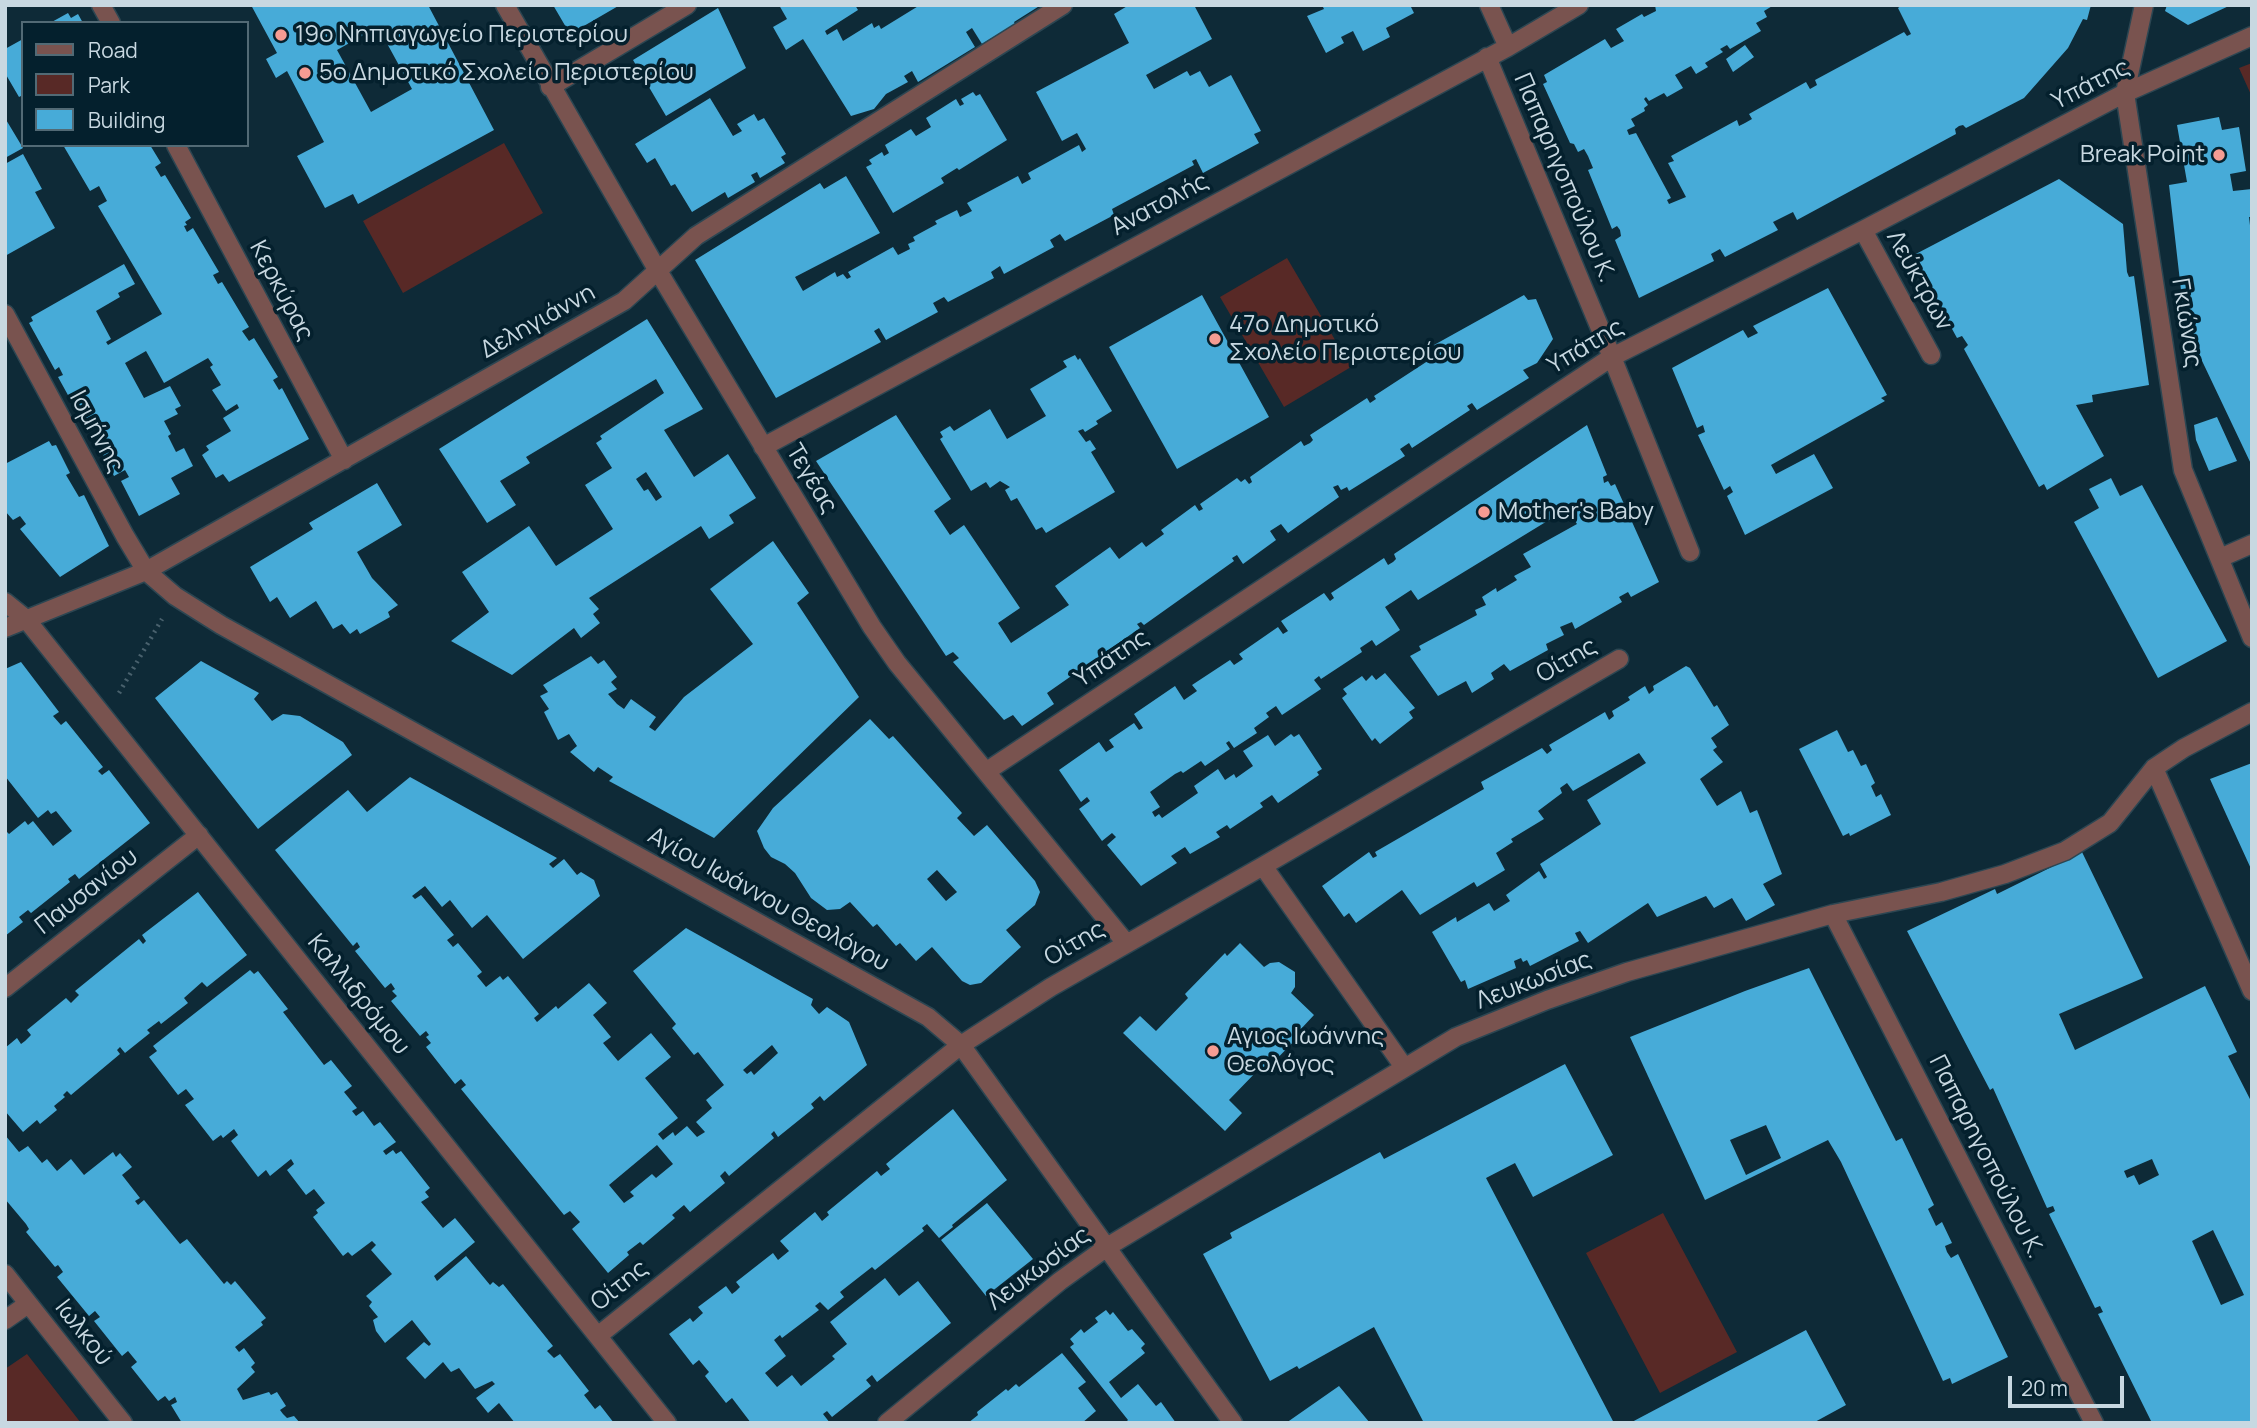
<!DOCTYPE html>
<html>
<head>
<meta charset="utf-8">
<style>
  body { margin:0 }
  #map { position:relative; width:2257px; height:1428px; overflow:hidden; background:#0e2a37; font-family:Manrope,sans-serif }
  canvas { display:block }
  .frame { position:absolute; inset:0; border:7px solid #c8d8e1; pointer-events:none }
  .legend { position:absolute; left:21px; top:21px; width:228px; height:126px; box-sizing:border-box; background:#04202d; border:2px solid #526a75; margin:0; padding:9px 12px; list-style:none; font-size:21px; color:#c8d8e1 }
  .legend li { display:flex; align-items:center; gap:14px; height:35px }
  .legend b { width:35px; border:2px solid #526a75 }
  .scale { position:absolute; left:2008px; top:1376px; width:116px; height:32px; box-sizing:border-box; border:4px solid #c8d8e1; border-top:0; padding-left:9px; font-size:21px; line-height:24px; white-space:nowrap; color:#c8d8e1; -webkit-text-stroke:5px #04202d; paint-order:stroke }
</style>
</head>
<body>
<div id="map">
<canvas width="2257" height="1428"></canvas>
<div class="frame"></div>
<ul class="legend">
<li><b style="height:9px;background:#79534f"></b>Road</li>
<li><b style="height:19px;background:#582926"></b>Park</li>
<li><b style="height:19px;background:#47abd8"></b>Building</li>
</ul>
<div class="scale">20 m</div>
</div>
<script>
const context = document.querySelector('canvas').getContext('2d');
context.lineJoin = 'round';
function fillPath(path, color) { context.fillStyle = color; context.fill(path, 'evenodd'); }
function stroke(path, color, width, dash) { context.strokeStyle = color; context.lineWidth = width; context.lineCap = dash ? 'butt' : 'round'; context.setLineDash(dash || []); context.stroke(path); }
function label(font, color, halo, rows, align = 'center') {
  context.font = font + ' Manrope,sans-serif'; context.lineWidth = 7; context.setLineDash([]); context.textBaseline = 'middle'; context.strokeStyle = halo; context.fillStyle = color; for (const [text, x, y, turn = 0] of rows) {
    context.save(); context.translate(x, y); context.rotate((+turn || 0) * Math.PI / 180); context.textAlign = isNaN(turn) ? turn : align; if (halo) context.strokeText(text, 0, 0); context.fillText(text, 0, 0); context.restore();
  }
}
const green = new Path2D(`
  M2252,63V97L2239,68Z
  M504,143L543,213L403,293L363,221Z
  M1287,258L1351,367L1284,407L1220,297Z
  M1663,1213L1737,1352L1660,1393L1586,1253Z
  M27,1354L81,1423H5V1369Z`);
const building = new Path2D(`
  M251,5H428L494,130L358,204L353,194L325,208L297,156L324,142L287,71L276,78L266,59L277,53ZM378,27L412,89L371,112L337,50Z
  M553,5H620L570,34Z
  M779,5H855L858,10L825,31L827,35L837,29L843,41L872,23L874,28L879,25L881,29L920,5H1041L1014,22L1015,24L982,44L972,28L966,32L975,47L918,82L912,71L904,76L908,82L886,94L874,109L851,116L803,39L786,50L773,27L787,19Z
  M1129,5H1194L1212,39L1146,75L1154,89L1187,71L1190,76L1200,71L1209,87L1231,75L1261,131L1254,134L1259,143L1203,173L1196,159L1192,161L1194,165L1112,209L1114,215L1065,241L1060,234L1050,240L1054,247L1004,274L1000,266L991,272L994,278L948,302L944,297L933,303L938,312L886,340L879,328L874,331L881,342L776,398L695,260L820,183L824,189L846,176L880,233L795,277L803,291L835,272L837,277L843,274L847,279L851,277L848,272L893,247L898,255L910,249L908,244L915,241L913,237L937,224L935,221L957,210L960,217L972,211L967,203L1018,176L1022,184L1031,179L1028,173L1079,145L1082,152L1086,149L1077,133L1062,141L1036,92L1129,43L1114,14Z
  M1322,5H1410L1414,13L1386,28L1390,37L1363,51L1353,31L1341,37L1344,43L1326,53L1307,16L1324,9Z
  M1655,5H1774L1764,11L1767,17L1756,23L1761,31L1730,49L1727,45L1720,49L1723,52L1705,63L1708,67L1696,74L1691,66L1675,75L1683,88L1667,97L1664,93L1649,101L1646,97L1644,99L1648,105L1644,108L1645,111L1631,119L1635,126L1627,130L1629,135L1636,133L1671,198L1667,200L1669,204L1686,197L1668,163L1674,161L1671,156L1737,120L1739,126L1745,123L1752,119L1749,114L1806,82L1810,89L1817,85L1815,80L1904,32L1907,36L1911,34L1898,8L1902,5H2091L2087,20L2083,19L2068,48L2024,98L1966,128L1963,125L1959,126L1955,129L1956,134L1797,220L1793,212L1773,222L1778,230L1725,257L1720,249L1711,254L1714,261L1639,298L1615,240L1621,236L1620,230L1617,226L1612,229L1588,170L1593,168L1588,156L1584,149L1578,152L1574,144L1570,143L1543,84L1547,82L1544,75L1605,39L1611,48L1624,41L1616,29L1642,14L1644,17L1656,11Z
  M2167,5H2231L2188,25L2165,11Z
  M718,8L746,68L666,116L633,60Z
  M68,13L71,18L78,14L83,23H50Z
  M23,39V95L19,97L5,73V49Z
  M1745,45L1754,57L1733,72L1726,59Z
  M973,92L976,96L980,94L1007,140L959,170L957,168L941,178L944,183L893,213L866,167L872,164L869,160L882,152L884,156L889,153L885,145L911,129L916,136L931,127L926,118L956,99L960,106L964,104L961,99Z
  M710,98L733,136L742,131L737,124L754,114L758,121L764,118L786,154L781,157L785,163L760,178L757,172L751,175L755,182L728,198L725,192L692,212L675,184L671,186L655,158L647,163L635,144Z
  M2219,117L2222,130L2239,127L2246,171L2230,174L2233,191L2252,189V217H2249L2252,242V466L2175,304L2182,299L2169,185L2187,182L2177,125Z
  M5,118L23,148L5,158Z
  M63,145H150L161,163L155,167L161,177L165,175L191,218L185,222L187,225L184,226L187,232L193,228L219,272L213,275L218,284L222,282L249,327L242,331L249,341L254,338L278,377L273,380L279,390L282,388L309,439L229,482L223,474L216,478L202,455L209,450L206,446L231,431L223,418L239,408L237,404L226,411L212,390L221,385L210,367L213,365L208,358L164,383L146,351L125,363L144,398L170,386L181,406L175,409L178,414L164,421L171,434L168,436L176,452L184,448L193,466L171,478L180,494L139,516L121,481L129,477L125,470L114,476L94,437L105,431L101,423L93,428L90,423L85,426L58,377L63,375L59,367L55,370L29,323L33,321L31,317L124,264L135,284L118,293L120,297L96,311L111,339L106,342L108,345L162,314L98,206L107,201L99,186L90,191Z
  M23,154L42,189L35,192L55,228L5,256V164Z
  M2059,179L2123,224L2127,272L2129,277L2134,276L2149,385L2092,395L2093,402L2076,405L2104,456L2047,490L2044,484L2039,487L1964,349L1968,345L1962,336L1957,338L1912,256Z
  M1828,288L1887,395L1881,398L1885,401L1771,465L1776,474L1814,454L1833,488L1745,535L1727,496L1733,492L1730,486L1724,490L1698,435L1705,432L1703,425L1697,428L1672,368L1743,330L1748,338L1758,333L1753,326Z
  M1202,295L1269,417L1177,469L1109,347Z
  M1524,295L1528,300L1536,299L1553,339L1537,363L1523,370L1529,378L1477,410L1472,403L1467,406L1470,410L1412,448L1409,443L1400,449L1405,456L1349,491L1347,487L1341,490L1338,485L1333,487L1339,497L1288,533L1281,524L1270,531L1276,540L1243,564L1237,555L1232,558L1234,561L1144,625L1141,622L1137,624L1140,628L1047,693L1054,704L1022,726L1013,715L1004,720L953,662L959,658L953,652L946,656L816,461L896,415L951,499L934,511L950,535L964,525L1020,608L998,623L1011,643L1069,605L1055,586L1110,547L1119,559L1142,542L1146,547L1164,534L1161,530L1195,505L1199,511L1203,509L1200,504L1237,478L1241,482L1245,479L1249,484L1252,482L1250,477L1301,441L1304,446L1310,443L1313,440L1310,435L1367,398L1370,403L1376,399L1374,396L1440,353L1434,345Z
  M647,319L703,409L664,430L694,477L728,454L756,498L729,515L734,523L709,539L701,526L589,598L599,609L593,614L600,623L581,638L574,628L512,675L451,641L489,612L462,572L529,526L556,566L613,529L585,485L612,468L596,443L602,439L600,436L664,393L656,379L526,457L530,463L500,481L516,505L487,523L439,449ZM646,472L662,497L656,501L648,489L644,491L636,479Z
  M1075,355L1078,360L1080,358L1112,411L1096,421L1098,424L1085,432L1083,429L1078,431L1086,442L1090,440L1096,449L1091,452L1115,492L1046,533L1042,527L1036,530L1017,498L1011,501L1005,490L1010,487L1000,481L990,488L986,482L971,491L940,439L943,437L940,432L950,426L954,431L990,409L1007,439L1046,416L1030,389L1067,367L1063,361Z
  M2217,417L2237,461L2209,471L2196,440L2194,425Z
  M1587,425L1607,475L1603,477L1604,483L1608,481L1611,486L1615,484L1659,582L1631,597L1628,592L1619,597L1622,602L1575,629L1572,622L1560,627L1564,635L1546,644L1548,650L1510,671L1504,664L1491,673L1494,679L1472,693L1466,681L1438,696L1410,656L1421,650L1419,646L1477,615L1475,610L1486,605L1482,597L1496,588L1497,592L1517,580L1514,576L1531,567L1523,554L1577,524L1567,509L1418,600L1411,590L1385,607L1400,630L1376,646L1372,640L1360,648L1362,652L1321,679L1319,676L1314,680L1321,689L1282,715L1276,706L1266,713L1269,717L1254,728L1257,733L1234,748L1229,741L1226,743L1230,749L1205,766L1201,761L1183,773L1181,771L1175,774L1150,792L1160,807L1152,812L1155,817L1159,814L1162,818L1198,793L1194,786L1218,769L1225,780L1234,774L1236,778L1253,766L1243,751L1268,735L1275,746L1291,734L1294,737L1299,734L1322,769L1317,772L1319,775L1278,803L1272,795L1260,803L1263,807L1230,829L1227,825L1216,832L1220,837L1190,854L1185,847L1171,856L1177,863L1141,886L1107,845L1116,837L1112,833L1102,841L1079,809L1090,801L1087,797L1081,802L1059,770L1099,742L1106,752L1114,747L1109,740L1134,723L1139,730L1143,728L1134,714L1175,686L1184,700L1197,691L1192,685L1230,660L1234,665L1243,659L1239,654L1278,627L1283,634L1288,631L1281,621L1324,593L1330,601L1334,598L1331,593L1384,558L1388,565L1393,562L1396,559L1394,554Z
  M49,441L52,446L56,445L70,473L66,475L79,497L84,495L109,546L60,577L20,529L26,524L20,516L13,520L5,511V464Z
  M2111,478L2120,496L2142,485L2227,641L2158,678L2074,522L2099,508L2089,489Z
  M377,483L402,525L357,552L372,578L398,605L388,612L390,617L360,634L357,629L350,634L342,624L333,629L316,601L290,618L277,597L270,602L250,567L313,529L309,523Z
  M773,541L809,593L797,603L859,697L714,838L609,781L613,777L598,767L594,772L570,752L577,746L569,734L558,740L544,712L549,709L540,696L548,692L543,685L591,656L598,664L604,660L617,677L611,682L617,689L608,694L617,704L624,709L631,699L656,717L649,727L655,731L684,697L753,644L710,589Z
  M201,661L259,693L254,699L272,721L283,714L300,716L343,742L352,755L258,829L155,698Z
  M21,662L59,712L53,716L61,725L66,721L103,767L98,771L102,775L109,770L150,823L79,879L75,874L68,879L70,882L31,913L28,910L19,917L23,922L5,936V830L9,834L25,821L28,825L33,821L53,846L72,831L56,811L51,814L48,810L38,818L5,776L7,767L5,765V669Z
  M1686,666L1690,668L1714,707L1717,705L1729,725L1711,738L1717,747L1713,750L1723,762L1700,779L1717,806L1741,791L1750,813L1757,810L1782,874L1763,884L1775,905L1746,921L1732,898L1714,908L1706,896L1657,917L1648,903L1588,943L1580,931L1575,933L1579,941L1530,966L1527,960L1523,962L1521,958L1514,961L1516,968L1468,989L1465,980L1461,982L1432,932L1456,917L1457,922L1489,903L1494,911L1510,901L1506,895L1539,871L1544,879L1547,877L1540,864L1601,824L1587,800L1646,763L1639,753L1573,791L1567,783L1560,788L1562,793L1538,811L1544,819L1511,839L1513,842L1496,853L1505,870L1477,887L1474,882L1420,915L1402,890L1356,923L1349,913L1344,917L1322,886L1369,852L1373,858L1377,856L1375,852L1484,789L1481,782L1542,748L1547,754L1552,750L1549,745L1605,712L1609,720L1614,716L1612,711L1630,700L1628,697L1645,686L1649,694L1654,690L1653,686Z
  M1385,673L1415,708L1409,712L1413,718L1380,744L1375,738L1372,741L1342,698L1347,694L1343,689L1362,676L1366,681L1372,675L1376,680Z
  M870,719L889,739L893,736L962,813L957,818L974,836L987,825L1035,881L1040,892L1035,905L1006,930L1021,947L981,983L970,985L962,981L932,947L916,961L900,943L896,946L877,924L873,927L850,902L840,909L827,910L811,898L795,873L785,864L771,857L764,848L757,831L773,808ZM937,870L957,892L946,901L927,879Z
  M1837,730L1848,752L1853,750L1861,766L1866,764L1875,783L1871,786L1876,797L1881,794L1891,815L1850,836L1849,833L1843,836L1799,749Z
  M2252,763V871L2210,779Z
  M410,777L557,858L549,864L553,868L564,859L577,875L581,872L594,880L600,896L523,959L487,915L472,928L450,900L442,907L425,886L412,896L415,899L421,895L454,935L447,940L453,947L458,943L482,972L477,976L486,987L500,976L503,980L508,976L539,1014L534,1018L537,1022L556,1006L558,1009L589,983L607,1003L593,1015L611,1037L603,1043L618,1061L651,1033L671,1057L645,1078L678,1118L658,1134L663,1140L673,1132L675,1136L687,1126L697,1137L705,1132L696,1122L712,1108L706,1100L724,1085L698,1052L694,1055L672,1028L676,1024L633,971L686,928L813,999L811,1005L819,1014L827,1007L849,1022L867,1065L824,1101L820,1096L811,1104L814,1108L778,1137L774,1131L771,1134L774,1138L729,1176L725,1171L720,1176L725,1183L690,1212L684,1205L672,1215L675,1218L643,1245L640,1242L627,1252L629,1255L608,1273L572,1229L580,1222L570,1211L564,1215L461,1089L466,1085L461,1079L455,1084L426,1047L431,1043L426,1037L429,1035L426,1031L420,1036L391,1001L397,996L392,991L395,989L391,983L385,988L355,951L360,947L357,942L353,946L275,850L348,790L367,812ZM772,1045L778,1053L754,1075L751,1071L747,1074L743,1070ZM657,1145L673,1164L656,1178L652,1174L630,1192L634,1196L624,1203L609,1185Z
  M2082,852L2143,978L2059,1014L2075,1050L2205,986L2237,1052L2228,1056L2252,1103V1423H2152L2098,1314L2103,1312L2100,1306L2095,1308L2049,1214L2055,1211L2053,1206L2047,1208L1993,1088L1990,1090L1907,931L1995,889L1997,894ZM2152,1159L2159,1175L2139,1185L2134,1175L2127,1178L2124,1171ZM2213,1230L2244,1295L2221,1305L2192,1241Z
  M198,892L247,955L207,987L202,982L184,998L188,1003L161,1024L159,1021L147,1030L150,1033L125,1053L120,1047L117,1050L120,1054L71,1095L67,1091L63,1095L65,1097L54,1106L57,1110L40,1124L37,1120L23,1132L5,1111V1048L17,1038L21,1044L25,1041L31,1035L27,1030L66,998L71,1003L79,995L75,991L139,939L143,944L146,941L142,935Z
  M1240,943L1264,967L1270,963L1279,962L1295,972V987L1291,993L1314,1015L1300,1030L1302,1033L1263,1073L1259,1069L1229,1100L1242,1113L1225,1131L1123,1033L1140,1016L1156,1031L1188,998L1185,994L1225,953L1227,956Z
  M1809,968L1896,1141L1902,1138L1934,1205L1928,1209L1936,1226L1942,1222L1952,1243L1945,1246L1947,1252L1951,1258L1958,1254L2008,1357L1952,1384L1950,1378L1943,1381L1841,1162L1828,1140L1705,1200L1630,1037L1745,991ZM1766,1125L1781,1158L1746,1175L1730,1140Z
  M250,970L254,974L258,971L288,1009L283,1012L324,1065L331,1060L352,1086L344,1092L357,1108L352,1111L356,1116L363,1111L374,1126L380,1122L396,1142L383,1151L386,1155L393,1150L396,1154L401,1151L430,1188L425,1192L429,1197L421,1202L443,1228L455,1218L475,1242L434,1276L437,1281L466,1256L490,1285L493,1282L499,1287L503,1284L553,1346L547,1351L554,1358L560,1354L589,1391L584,1395L595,1409L600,1405L614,1423H515L499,1403L488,1413L476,1398L495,1384L492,1381L475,1389L459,1368L451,1372L443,1362L425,1379L406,1358L424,1342L429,1346L431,1344L412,1320L385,1343L376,1331L373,1320L378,1317L369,1306L372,1302L366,1296L392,1274L371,1250L376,1245L372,1241L352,1256L348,1252L343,1256L313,1217L318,1213L316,1210L325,1203L314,1189L306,1195L287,1170L294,1164L291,1159L270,1176L266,1170L258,1177L231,1141L238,1135L234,1129L223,1138L221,1135L213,1141L185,1105L194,1099L186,1089L178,1095L149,1057L157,1051L153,1046Z
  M1565,1064L1613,1155L1533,1197L1515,1163L1486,1178L1614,1423H1424L1374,1327L1299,1369L1297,1366L1270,1381L1203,1254L1232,1238L1230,1233L1380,1152L1384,1159Z
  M953,1109L1007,1180L952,1225L953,1227L939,1238L927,1224L922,1228L924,1231L875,1270L872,1267L840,1292L844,1297L828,1310L820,1302L815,1306L819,1310L782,1338L780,1335L774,1340L786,1356L765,1373L777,1387L792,1375L801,1386L835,1359L832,1356L847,1344L830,1322L885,1278L899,1296L918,1281L951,1323L877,1382L872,1375L866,1380L871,1386L832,1417L827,1411L823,1414L830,1423H751L732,1398L726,1403L705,1376L709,1372L699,1360L693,1365L669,1334L690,1318L693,1322L703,1313L698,1307L726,1286L732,1294L736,1291L740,1287L736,1282L773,1253L778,1260L789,1251L780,1241L815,1212L822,1221L829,1215L827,1212L877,1171L881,1176L890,1169L886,1164Z
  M5,1135L19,1152L28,1146L42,1163L47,1159L57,1171L71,1159L84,1175L113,1152L116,1157L120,1153L132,1167L122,1175L140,1198L135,1201L138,1205L144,1200L180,1244L187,1239L224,1284L227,1281L231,1285L235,1281L266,1318L261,1322L263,1325L235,1347L239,1352L244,1348L255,1363L251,1367L255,1372L237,1389L243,1400L269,1392L271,1395L277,1392L286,1406L280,1410L283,1414L287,1418L294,1416L300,1423H182L171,1405L177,1402L175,1397L169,1401L165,1396L158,1401L131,1367L137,1362L128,1351L122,1356L94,1321L100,1317L95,1311L89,1316L57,1277L63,1272L61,1269L58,1265L55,1267L26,1232L29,1229L26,1224L5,1199Z
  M987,1203L1033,1259L986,1296L941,1240Z
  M1106,1310L1110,1315L1113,1312L1128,1331L1132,1329L1145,1344L1141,1348L1145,1353L1109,1382L1121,1398L1138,1384L1156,1406L1161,1402L1176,1423H1125L1128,1420L1070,1347L1074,1344L1070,1339L1081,1329L1084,1333L1098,1322L1095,1318Z
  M1806,1330L1846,1405L1813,1423H1630Z
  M1062,1353L1086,1382L1078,1388L1096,1411L1082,1423H968L978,1415L977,1412L1006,1389L1008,1391L1016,1384L1019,1387Z
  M1339,1386L1370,1423H1286Z`);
const path = new Path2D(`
  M119,693L162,619`);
const street = new Path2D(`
  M101,5L111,23
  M505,5L658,271L872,627L897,663L1126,943
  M1489,5L1508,47
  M2144,5L2125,93L2183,470L2252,638
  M1487,57L1612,357L1690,552
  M550,87L687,5
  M176,145L344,460
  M1863,230L1931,355
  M5,314L125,536L146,571L175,596L221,625L928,1017L961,1045L1233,1423
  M763,447L1508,47L1579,5
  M2220,558L2252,544
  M5,602L26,619L667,1423
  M5,628L146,571L624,301L696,236L1063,5
  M2154,768L2252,991
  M987,771L1612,357L1863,230L2125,93L2252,36
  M1263,866L1404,1067
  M1833,914L2094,1423
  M5,988L199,835
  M5,1274L123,1423
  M5,1320L28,1304
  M599,1335L961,1045L1051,987L1263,866L1619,659
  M887,1423L1060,1281L1107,1247L1456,1037L1547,1000L1627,972L1833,914L1941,892L2005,874L2065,851L2110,823L2154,768L2184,748L2252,712`);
const markers = [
  [281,35,7,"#f59c93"],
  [305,73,7,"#f59c93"],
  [2219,155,7,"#f59c93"],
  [1215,339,7,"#f59c93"],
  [1484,512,7,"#f59c93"],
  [1213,1051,7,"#f59c93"]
];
const poiNames = [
  ["19ο Νηπιαγωγείο Περιστερίου",295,35],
  ["5ο Δημοτικό Σχολείο Περιστερίου",319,73],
  ["Break Point",2205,155,"right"],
  ["47ο Δημοτικό",1229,325],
  ["Σχολείο Περιστερίου",1229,353],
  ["Mother's Baby",1498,512],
  ["Αγιος Ιωάννης",1227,1037],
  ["Θεολόγος",1227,1065]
];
const streetNames = [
  ["Υπάτης",2091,85,-27],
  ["Παπαρηγοπούλου Κ.",1564,178,67],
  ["Ανατολής",1160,205,-28],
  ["Λεύκτρων",1919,281,61],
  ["Κερκύρας",281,291,62],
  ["Δεληγιάννη",538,322,-29],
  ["Γκιώνας",2186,323,81],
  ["Υπάτης",1586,347,-31],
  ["Ισμήνης",96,432,62],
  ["Τεγέας",811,479,59],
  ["Υπάτης",1112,659,-34],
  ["Οίτης",1567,661,-30],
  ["Παυσανίου",87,892,-38],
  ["Αγίου Ιωάννου Θεολόγου",768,900,29],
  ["Οίτης",1075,944,-30],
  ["Λευκωσίας",1534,981,-21],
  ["Καλλιδρόμου",358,995,51],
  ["Παπαρηγοπούλου Κ.",1986,1157,63],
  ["Λευκωσίας",1039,1269,-37],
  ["Οίτης",620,1286,-39],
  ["Ιωλκού",83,1333,52]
];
fillPath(green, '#582926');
fillPath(building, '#47abd8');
stroke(street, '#2c4652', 21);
stroke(path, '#49616d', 4.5, [2, 5]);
stroke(street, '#79534f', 18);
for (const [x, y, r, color] of markers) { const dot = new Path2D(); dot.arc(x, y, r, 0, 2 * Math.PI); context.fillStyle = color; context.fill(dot); stroke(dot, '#04202d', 2.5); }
label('24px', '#c8d8e1', '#04202d', poiNames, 'left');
label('24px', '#c8d8e1', '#04202d', streetNames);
</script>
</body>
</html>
